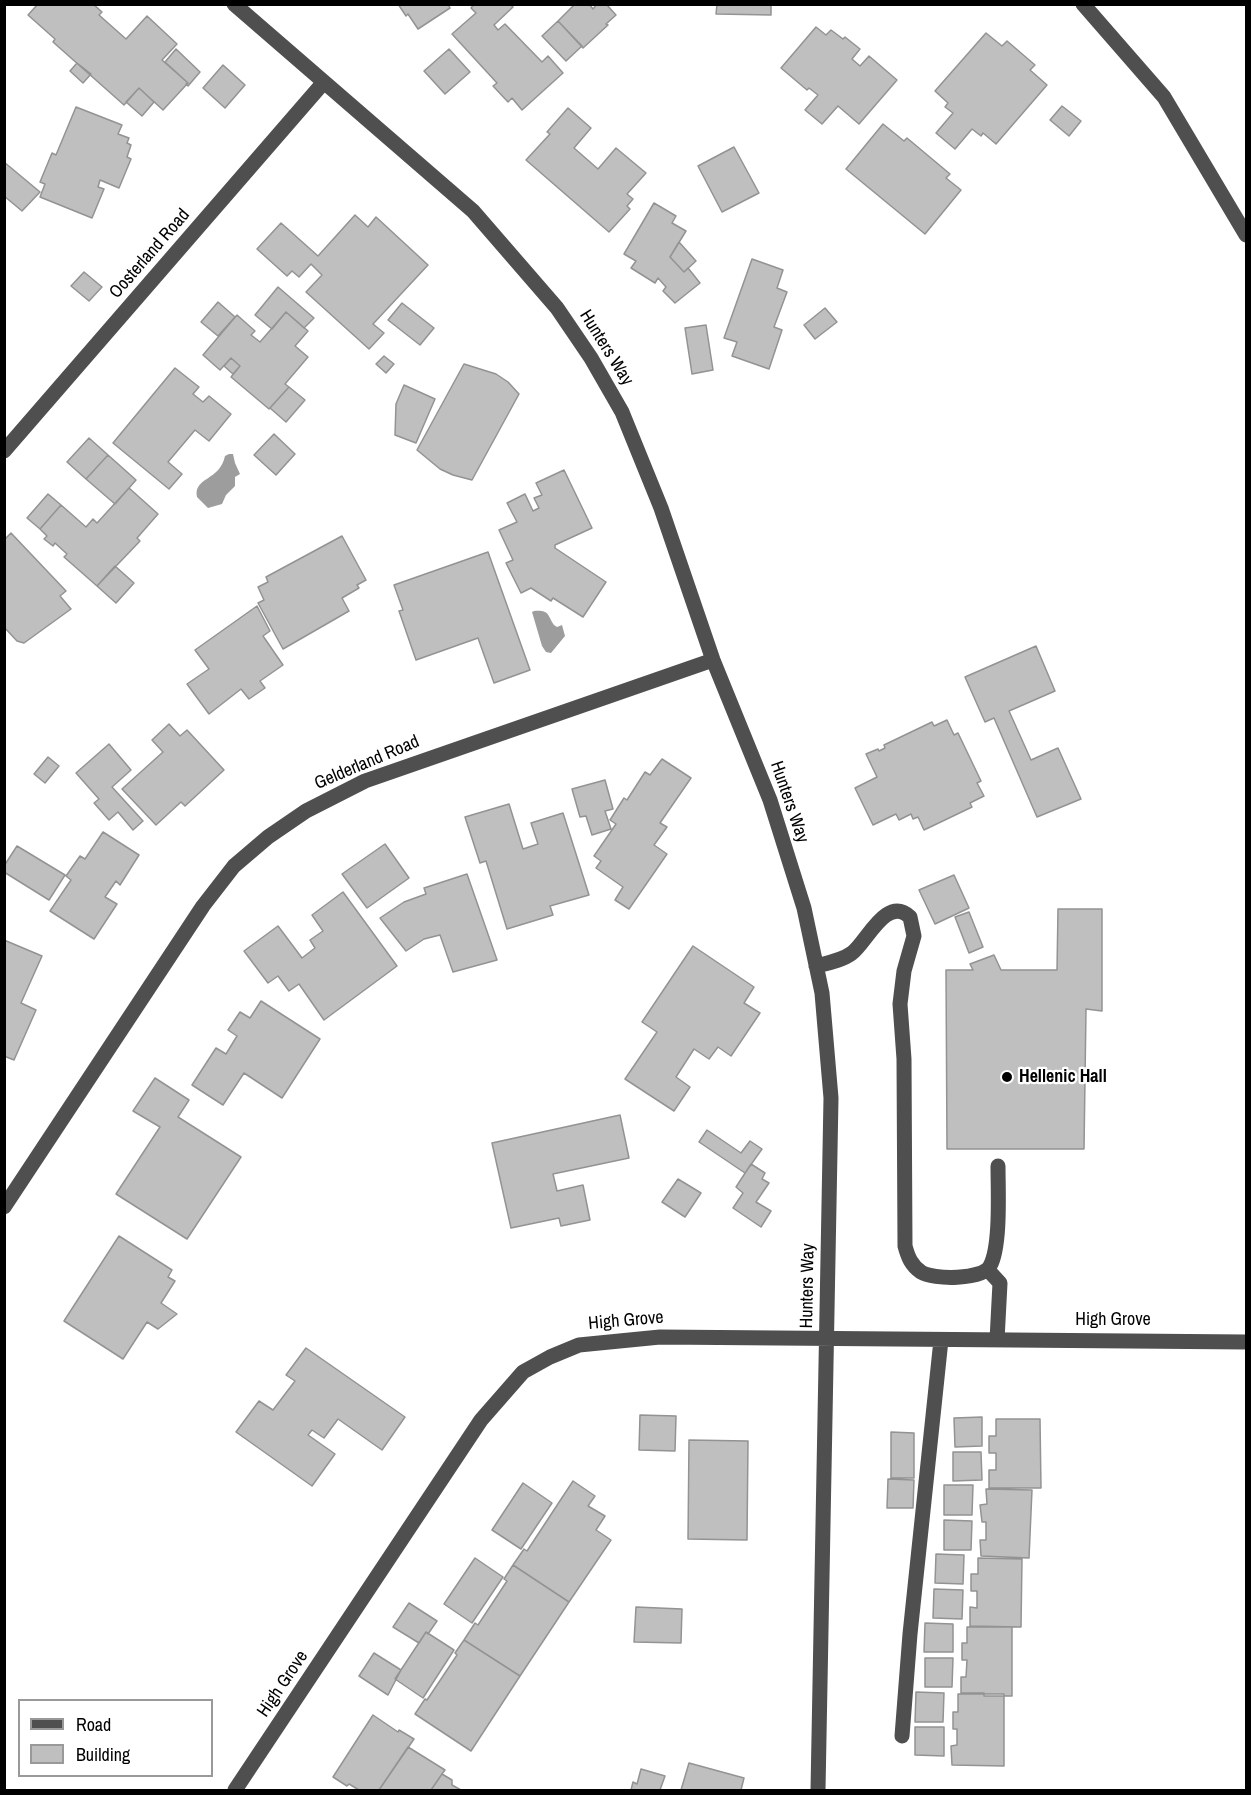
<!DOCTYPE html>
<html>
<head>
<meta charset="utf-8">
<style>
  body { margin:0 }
  #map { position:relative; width:1251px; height:1795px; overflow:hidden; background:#fff; font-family:"Archivo Narrow",sans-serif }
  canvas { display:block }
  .frame { position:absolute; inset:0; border:6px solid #000; pointer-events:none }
  .legend { position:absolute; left:18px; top:1699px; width:195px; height:78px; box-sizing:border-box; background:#fff; border:2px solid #999; margin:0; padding:8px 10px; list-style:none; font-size:18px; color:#000 }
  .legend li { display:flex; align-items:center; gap:12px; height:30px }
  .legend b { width:30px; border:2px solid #999 }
</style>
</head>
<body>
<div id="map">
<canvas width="1251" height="1795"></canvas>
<div class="frame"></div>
<ul class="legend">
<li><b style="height:8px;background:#4f4f4f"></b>Road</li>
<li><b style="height:16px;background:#bfbfbf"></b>Building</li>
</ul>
</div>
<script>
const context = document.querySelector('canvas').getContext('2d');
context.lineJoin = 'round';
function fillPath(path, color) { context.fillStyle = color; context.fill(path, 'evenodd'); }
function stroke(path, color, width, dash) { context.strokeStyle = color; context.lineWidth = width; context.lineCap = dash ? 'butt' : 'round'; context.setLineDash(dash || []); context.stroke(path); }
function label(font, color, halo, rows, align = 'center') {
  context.font = font + ' "Archivo Narrow",sans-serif'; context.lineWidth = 4.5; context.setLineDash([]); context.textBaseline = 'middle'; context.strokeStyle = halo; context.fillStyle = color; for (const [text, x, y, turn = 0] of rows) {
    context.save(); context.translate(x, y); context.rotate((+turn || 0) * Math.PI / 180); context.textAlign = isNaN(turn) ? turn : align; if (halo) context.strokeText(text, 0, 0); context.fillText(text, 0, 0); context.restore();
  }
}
const water = new Path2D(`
  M229,454H233L235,463L240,474L235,477V486L226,495L222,504L208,508L197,497C193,477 220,481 225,456Z
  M534,611C550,610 547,615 554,625L557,627L562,625L565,636L551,653L546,652L542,646L532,612Z`);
const building = new Path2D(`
  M38,4H93L102,12L99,15L126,39L147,16L177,44L162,60L188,83L163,110L139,88L124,105L53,42L55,39L28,15Z
  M398,4H448L450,8L418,29L408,14L406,16Z
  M474,4H510L513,7L494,25L498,30L505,24L542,62L548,56L563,73L522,110L512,98L508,102L493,86L497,83L452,34L476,13L471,8Z
  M575,4H589L593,9L597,4H606L616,15L606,24L608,25L583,48L558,21Z
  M717,4H771V15L716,14Z
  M558,21L582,46L566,61L542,36Z
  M816,27L826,35L831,30L843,39L845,37L860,49L852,59L860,66L869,56L897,80L859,124L838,106L822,124L805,110L818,95L809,88L807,90L781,68Z
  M986,33L1002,46L1007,41L1035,65L1030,70L1047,85L996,144L983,133L981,136L972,129L955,149L936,133L953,113L945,107L948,103L935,91Z
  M176,49L200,72L188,86L186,84L188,83L165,62Z
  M449,49L470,72L445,94L424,71Z
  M77,63L91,74L83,83L70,71Z
  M223,65L245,85L225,108L203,88Z
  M139,88L154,102L142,116L126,102Z
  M1062,106L1081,121L1069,136L1050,120Z
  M76,107L122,125L118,134L129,138L127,143L131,145L127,157L131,159L119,188L100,180L98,187L104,189L92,218L40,197L45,184L40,182L52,153L56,155Z
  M568,108L591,128L574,148L598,169L616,148L646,173L627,194L633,199L627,206L630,209L609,232L526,160L550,134L547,132Z
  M883,124L904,141L907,138L950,174L946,178L961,190L925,234L846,169Z
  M734,147L759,193L722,212L698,166Z
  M4,162L40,192L22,211L4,196Z
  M654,203L676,216L672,223L686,231L670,257L684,272L688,268L700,283L675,303L663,291L666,287L658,278L655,283L631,268L636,261L624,254Z
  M355,215L368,227L376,217L428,265L373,324L384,333L369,349L306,292L322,275L311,264L299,277L292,271L287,276L257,249L281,223L318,256Z
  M679,242L696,261L684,272L670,257Z
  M752,259L783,270L777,288L787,292L774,327L782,330L769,369L732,356L737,342L724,338Z
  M84,272L102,287L89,301L71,286Z
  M278,287L314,318L304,328L286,312L272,329L255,315Z
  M218,302L235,317L218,336L201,322Z
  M402,303L434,328L420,345L388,320Z
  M825,308L837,322L815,339L804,325Z
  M286,312L308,331L295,346L308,357L285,384L289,387L269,409L231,377L240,366L231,358L220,370L203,355L237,315L255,331L251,335L260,342Z
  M706,325L713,370L692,374L685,328Z
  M384,356L394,364L386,373L376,364Z
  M231,358L240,366L233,374L224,366Z
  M464,364L496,374L508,382L519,394L472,480L453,475L440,469L417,450Z
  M175,368L199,387L193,394L203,402L209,396L231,414L209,441L195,430L168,462L182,474L169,489L113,443Z
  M404,385L435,399L416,443L395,435L396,404Z
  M289,387L305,400L286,422L270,408Z
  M274,434L295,454L276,475L254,455Z
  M89,438L108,455L86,479L67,462Z
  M108,455L136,480L115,504L86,479Z
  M564,470L592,528L555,545V548L606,582L583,617L553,598L551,601L531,588L521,593L506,563L513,560L499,530L517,522L507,503L525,494L533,511L539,508L534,498L542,495L536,483Z
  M129,488L158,514L137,538L140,541L97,586L64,557L67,554L55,543L53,546L44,539L47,536L40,529L61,505L86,527L93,519L97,523Z
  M48,494L61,505L40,529L27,518Z
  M11,533L66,591L60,596L71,609L24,643L17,641L4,627V540Z
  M342,536L366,580L357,585L359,588L342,598L349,611L283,649L258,603L264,600L258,587L268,582L266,577Z
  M488,552L530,670L494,683L478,638L416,660L399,611L403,610L394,585Z
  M115,566L134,583L116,603L97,586Z
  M257,606L270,631L263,636L283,665L260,681L265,688L249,699L241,689L209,714L187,684L209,669L195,650Z
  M1036,646L1055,691L1009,711L1031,760L1058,748L1081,799L1037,817L994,718L985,722L965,677Z
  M947,720L954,735L958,733L981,781L977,783L984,796L970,803L972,807L924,830L918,817L913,819L911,814L899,820L896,814L873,825L855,788L877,777L866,754L878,749L879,751L885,748L884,745L932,722L934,726Z
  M169,724L180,736L187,730L224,770L185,806L181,802L156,825L122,789L163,752L152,740Z
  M109,744L131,770L112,787L143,821L133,830L118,812L109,820L94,803L99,799L76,773Z
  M48,757L59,766L45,783L34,774Z
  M662,759L691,778L660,823L667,827L654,845L667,854L629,909L615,900L623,887L596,868L601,861L594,856L616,824L610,820L624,798L627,800L645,772L650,775Z
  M605,780L613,809L605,811L611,829L592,835L586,816L580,817L572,789Z
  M509,804L523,849L538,844L531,823L563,813L589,895L550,906L553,915L507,929L486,861L480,863L465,817Z
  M103,832L139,855L120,885L116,881L105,897L117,904L94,939L50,911L71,880L66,876L80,856L85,859Z
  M385,844L409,878L367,908L342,874Z
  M17,846L65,875L49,900L4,872V866Z
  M467,874L497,960L453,972L440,935L424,939L406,951L380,918L404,902L426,894L424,888Z
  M954,875L969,908L935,924L919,890Z
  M343,892L397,966L324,1020L299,984L289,991L278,976L268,983L244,951L278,926L302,958L315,948L310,940L323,931L312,915Z
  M1058,909H1102V1011L1086,1009L1084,1149H947L946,970H973L970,964L994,955L1001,970H1057Z
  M969,912L983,947L969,953L955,917Z
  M4,940L42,956L21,1003L36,1010L14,1060L4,1056Z
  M693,946L754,987L744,1003L760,1013L731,1056L718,1047L709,1059L694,1049L676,1077L690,1087L674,1111L625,1079L657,1032L642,1022Z
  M261,1001L320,1039L282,1098L244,1073L223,1105L192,1085L216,1048L226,1054L237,1036L228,1030L240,1012L250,1018Z
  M155,1078L189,1100L178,1117L241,1157L187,1239L116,1194L160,1127L133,1111Z
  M620,1115L629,1158L553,1174L557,1191L583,1185L590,1220L561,1226L559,1218L511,1228L492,1143Z
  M707,1130L741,1153L750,1141L762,1149L745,1173L699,1142Z
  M751,1164L765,1173L762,1179L769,1183L756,1202L771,1211L761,1227L733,1208L743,1193L736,1187Z
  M678,1179L701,1193L685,1217L662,1202Z
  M119,1236L172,1270L168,1277L175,1281L161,1303L177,1314L158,1329L147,1322L123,1359L64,1321Z
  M306,1348L405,1417L382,1450L338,1419L324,1438L312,1430L308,1435L335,1454L312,1486L236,1432L259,1401L273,1410L295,1381L286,1375Z
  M640,1415L676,1416L675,1451L639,1450Z
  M982,1417V1446L955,1447L954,1418Z
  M996,1419H1040L1041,1488H989V1470H996V1453H989V1436H996Z
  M891,1432L914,1433V1478H891Z
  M689,1440L748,1441L747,1540L688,1539Z
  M953,1452H981L982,1480L953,1481Z
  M888,1479L914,1480L913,1508H887Z
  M573,1481L595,1496L588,1506L605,1516L596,1530L611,1540L569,1602L513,1565L524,1549L527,1551Z
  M523,1483L552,1503L521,1549L492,1530Z
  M944,1485H973L972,1515H944Z
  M986,1489L1032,1490L1029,1558L981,1556L980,1540H986V1522H982L980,1505L987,1504Z
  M944,1520L972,1521L971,1550H944Z
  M936,1554L964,1555L963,1584L935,1583Z
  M475,1558L503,1577L472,1623L444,1604Z
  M978,1558L1022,1559L1021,1627L970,1626V1607L977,1608V1591H971V1574H978Z
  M513,1565L569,1602L520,1676L464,1640L475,1623L478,1625L507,1581L504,1579Z
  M934,1589L963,1590L962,1619L933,1618Z
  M409,1603L437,1621L428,1634L426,1632L419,1643L393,1627Z
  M636,1607L682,1609L681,1643L634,1642Z
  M925,1623L953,1624V1652H924Z
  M967,1627H1012V1696H984V1693H961V1677H966L967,1660H962V1643H967Z
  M426,1632L454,1650L423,1698L395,1679Z
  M464,1640L520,1676L471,1751L415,1714L425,1699L427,1700L457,1655L455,1653Z
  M374,1653L401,1670L388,1695L359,1676Z
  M925,1658H953L952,1687H925Z
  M916,1692L944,1693L943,1722H915Z
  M958,1694H1004V1766L952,1765L951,1746L957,1745V1729H953V1712H958Z
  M373,1715L398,1732L399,1730L414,1739L379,1790H359L349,1784L347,1786L333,1777Z
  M915,1727H944V1756L915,1755Z
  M408,1747L445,1770L442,1774L431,1790H379Z
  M689,1763L744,1778L741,1790H681Z
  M641,1769L665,1776L660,1790H631L633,1782L637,1784Z
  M442,1774L452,1780V1785L461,1790H431Z`);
const minor = new Path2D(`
  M234,4L473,211L557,308L591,358L622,412L661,508L713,660L770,800L804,908L822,993L831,1098L818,1790
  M1083,4L1164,97L1246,235
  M4,451L324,82
  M816,966C828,963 843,960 852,953C867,942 886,895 910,917L914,936L904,971L900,1004L904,1059L905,1246C908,1257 911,1265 921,1272C933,1280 983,1280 990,1266C1001,1246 998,1190 998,1166
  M4,1207L203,906L234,866L268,837L306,811L365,781L713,660
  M988,1270L1000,1283L997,1340
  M902,1736L910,1634L941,1340
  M235,1790L481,1420L523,1372L550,1357L579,1345L660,1337L1246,1342`);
const markers = [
  [1007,1077,6,"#000"]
];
const streetNames = [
  ["Oosterland Road",150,254,-49],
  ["Hunters Way",606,348,58],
  ["Gelderland Road",367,763,-23],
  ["Hunters Way",789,802,71],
  ["Hunters Way",808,1286,-89],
  ["High Grove",1113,1320],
  ["High Grove",626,1321,-5],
  ["High Grove",283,1684,-56]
];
const poiNames = [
  ["Hellenic Hall",1019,1077]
];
fillPath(water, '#9d9d9d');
fillPath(building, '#bfbfbf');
stroke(building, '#939393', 1.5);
stroke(minor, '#4f4f4f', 15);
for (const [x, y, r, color] of markers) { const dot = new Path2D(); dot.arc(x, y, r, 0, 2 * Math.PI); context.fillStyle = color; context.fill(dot); stroke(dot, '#fff', 2); }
label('18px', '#000', '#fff', streetNames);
label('bold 18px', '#000', '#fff', poiNames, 'left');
</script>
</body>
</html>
